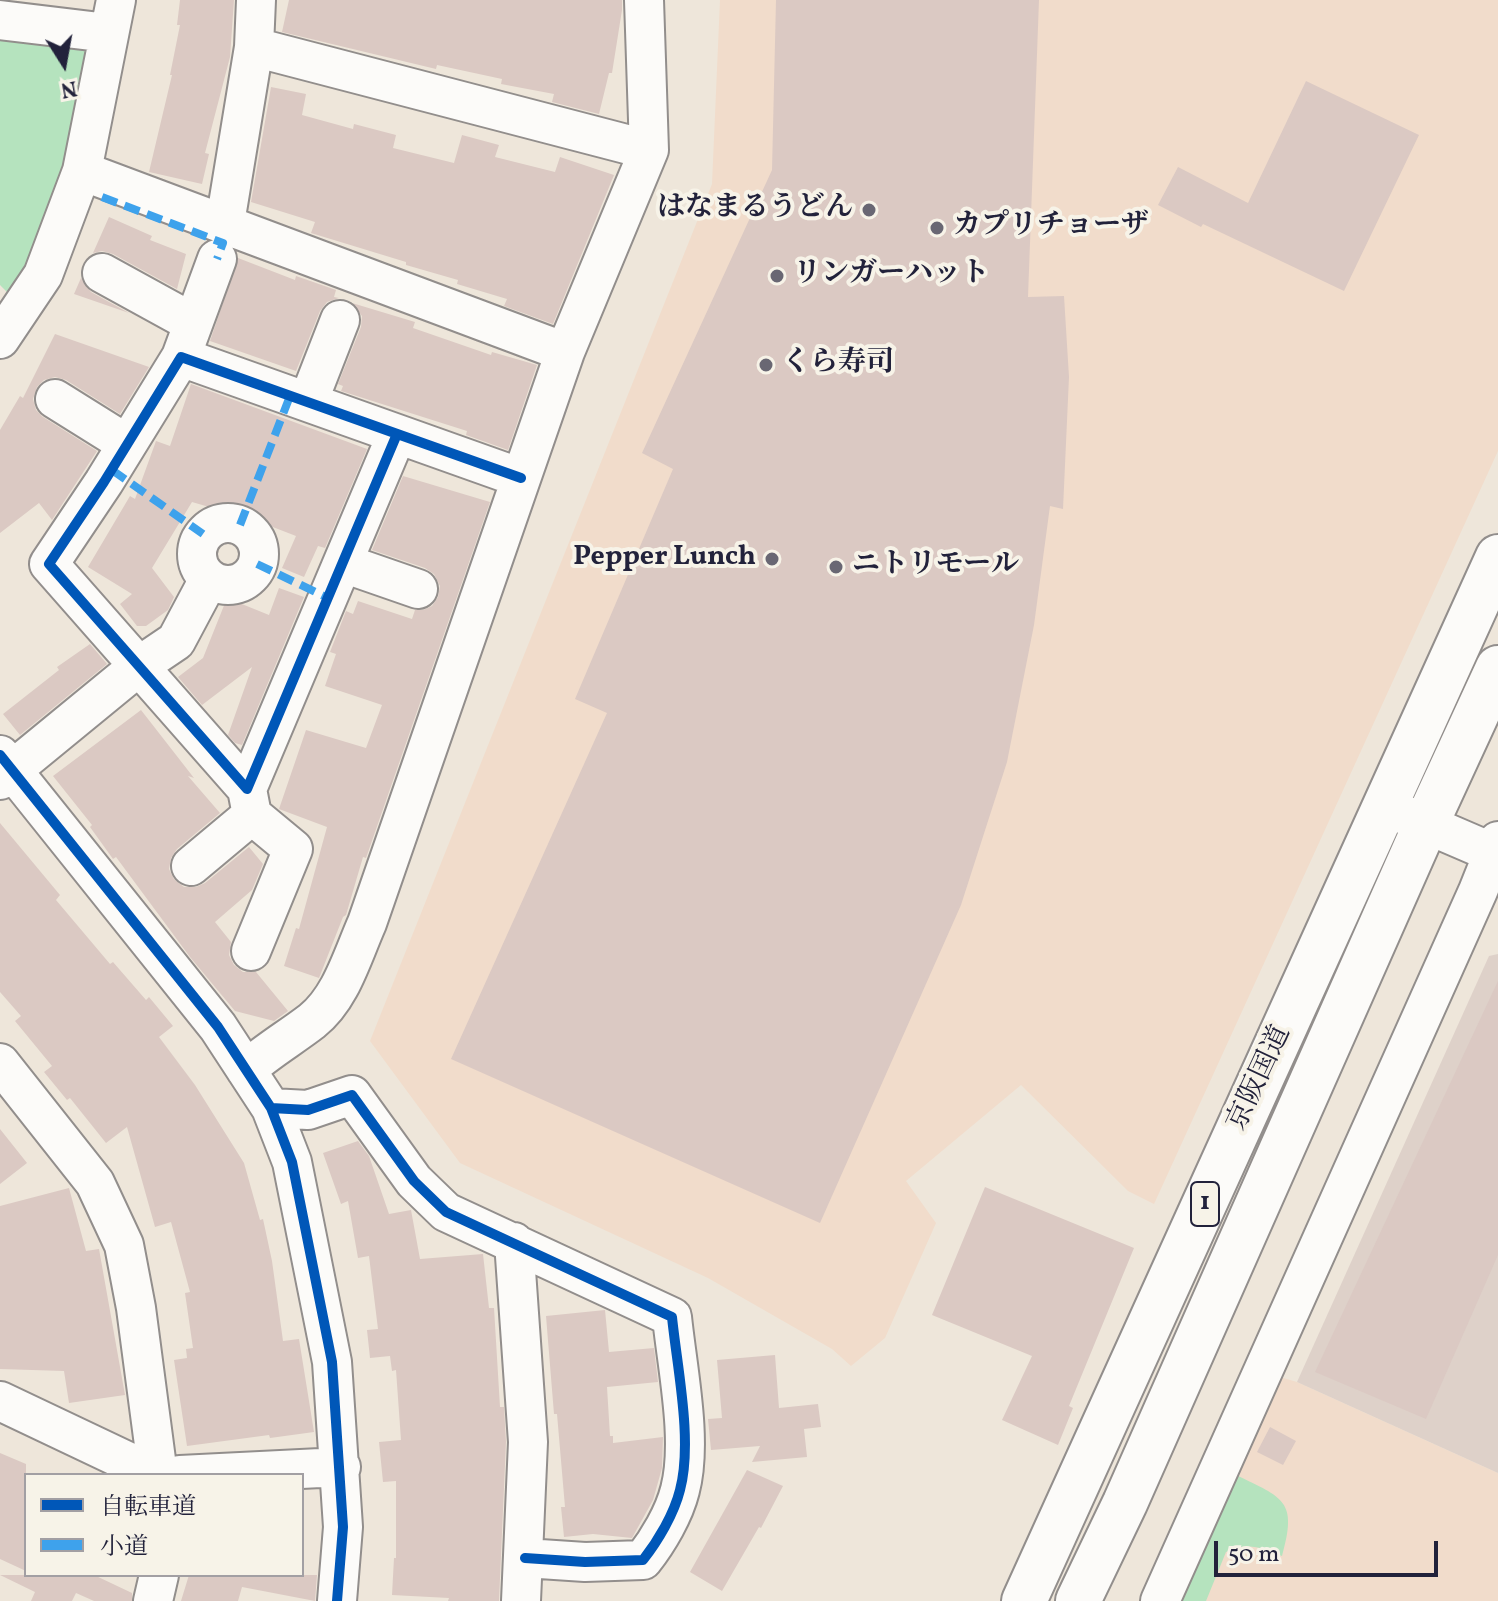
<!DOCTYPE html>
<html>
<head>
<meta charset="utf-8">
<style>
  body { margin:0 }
  #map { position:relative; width:1498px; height:1601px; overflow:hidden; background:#eee6da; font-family:Vollkorn,"Noto Serif JP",serif }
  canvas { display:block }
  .legend { position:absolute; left:24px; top:1473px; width:280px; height:104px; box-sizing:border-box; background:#f7f3e8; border:2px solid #a29fa3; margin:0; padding:10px 14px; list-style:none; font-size:24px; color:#22223b }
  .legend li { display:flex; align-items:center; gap:16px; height:40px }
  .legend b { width:40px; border:2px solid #a29fa3 }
  .north { position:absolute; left:24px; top:24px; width:80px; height:80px; -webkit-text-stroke:6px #f7f3e8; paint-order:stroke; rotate:169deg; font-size:22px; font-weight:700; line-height:32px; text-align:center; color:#22223b }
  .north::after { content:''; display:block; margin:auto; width:28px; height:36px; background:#22223b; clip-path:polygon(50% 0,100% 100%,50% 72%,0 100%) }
  .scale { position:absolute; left:1214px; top:1541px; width:224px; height:36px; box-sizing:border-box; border:4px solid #22223b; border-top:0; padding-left:10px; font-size:24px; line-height:28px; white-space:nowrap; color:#22223b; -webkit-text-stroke:6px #f7f3e8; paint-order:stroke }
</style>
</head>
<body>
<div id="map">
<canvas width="1498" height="1601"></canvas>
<ul class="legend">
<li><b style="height:10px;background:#0057b8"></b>自転車道</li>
<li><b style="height:10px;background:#3ea2ec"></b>小道</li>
</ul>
<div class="north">N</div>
<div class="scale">50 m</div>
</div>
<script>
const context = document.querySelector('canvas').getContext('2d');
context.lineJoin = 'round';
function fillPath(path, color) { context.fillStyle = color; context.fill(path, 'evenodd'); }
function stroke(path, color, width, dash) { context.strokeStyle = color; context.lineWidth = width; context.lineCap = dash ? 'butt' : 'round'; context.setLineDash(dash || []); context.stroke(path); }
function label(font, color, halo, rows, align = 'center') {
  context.font = font + ' Vollkorn,"Noto Serif JP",serif'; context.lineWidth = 8; context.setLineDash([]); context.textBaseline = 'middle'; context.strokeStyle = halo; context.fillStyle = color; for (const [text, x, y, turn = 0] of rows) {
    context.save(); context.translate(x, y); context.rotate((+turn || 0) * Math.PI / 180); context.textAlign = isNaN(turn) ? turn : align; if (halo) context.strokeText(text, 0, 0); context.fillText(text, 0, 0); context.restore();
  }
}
const built = new Path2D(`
  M720,0H1498V451L1154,1204L1128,1191L1021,1085L906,1181L936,1223L885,1338L851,1366L832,1349L708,1278L460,1163L370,1041L712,184Z
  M1280,1377L1297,1382L1498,1473V1601H1178Z`);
const industrial = new Path2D(`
  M1498,954V1473L1297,1382L1489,956Z`);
const green = new Path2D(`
  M0,31L94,49L39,250L10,295L0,285Z
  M1236,1475C1283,1498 1298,1500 1282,1556C1260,1547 1248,1542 1226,1552L1206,1601H1178Z`);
const building = new Path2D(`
  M180,0H234L230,57L205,153L209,154L202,184L149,172L172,75H170L180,25H177Z
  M289,0H622V10L612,73H609L599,114L552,102L554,94L501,84L502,79L437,65L436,69L282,32Z
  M776,0H1039L1028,297L1064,296L1069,377L1063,509L1050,506L1034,625L1007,762L961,905L820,1223L451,1059L607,713L575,699L673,469L642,453L772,170Z
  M1306,81L1419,135L1344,291L1203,224L1201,227L1158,205L1178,167L1248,203Z
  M271,87L306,94L302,115L353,129L354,124L396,135L393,148L454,163L462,135L499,145L495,157L555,172L560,157L614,175L553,324L504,306L507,299L457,284L458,280L406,265V262L311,233L315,222L251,202Z
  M109,217L152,236L150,240L186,254L177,289L113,254L102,251L93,253Z
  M238,258L295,280L296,276L336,290L334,297L339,298L327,302L320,311L296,371L210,341Z
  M81,278L91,292L129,313L74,294Z
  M352,303L415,322L413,328L491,355L492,352L537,365L508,450L466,435L467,431L341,391L343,386L338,384L361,327L362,316Z
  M55,334L149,367L120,414L66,380L55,377L44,380L37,387L33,399L36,410L43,417L97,451L52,520L39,503L0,533V430L20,396L23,398Z
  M191,384L367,449L325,548L318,546L304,577L282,568L296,536L234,512L233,514L192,502L152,568L174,597L168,610L146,626H137L120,604L132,594L88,567L130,496L135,499L156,441L170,446Z
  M403,476L490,502L366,858L363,857L346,915L343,917L319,978L284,966L296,928L299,929L327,827L279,809L306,730L366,748L382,705L325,686L336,654L330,652L346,611L353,614L358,601L412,619L415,610H423L432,606L438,597L440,586L434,574L425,568L372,550Z
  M279,588L304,597L242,745L235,743L228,735L252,667L202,705L178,677L203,658L227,598L269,615Z
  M90,644L107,664L20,735L3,714L59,670L57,667Z
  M141,710L194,778L188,776L220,813L177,849L171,858L169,869L174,879L184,887H196L205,883L249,847L263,864L252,890L215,922L231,942L229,955L234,965L243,972H256L288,1011L274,1021L235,1011L190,957L116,857L113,859L90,827L92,825L53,776Z
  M0,823L60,895L56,900L110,964L113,962L146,1000L149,997L173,1026L159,1037L195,1085L244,1163L260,1220L263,1219L272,1261L283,1341L299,1339L314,1432L270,1438L269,1435L187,1446L174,1360L187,1358L186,1349L193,1348L185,1293L190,1292L171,1222L155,1227L127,1127L106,1143L70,1098L67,1100L44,1072L52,1066L15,1021L21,1016L0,992Z
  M1498,981V1255L1426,1419L1315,1372Z
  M0,1129L27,1163L0,1184Z
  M358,1141L369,1156L389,1214L411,1210L420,1259L483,1254L489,1308H494L500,1407H504L506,1442L499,1601H448L449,1598L392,1595L394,1558H396V1481L383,1482L379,1442L401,1440L396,1370L392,1371L390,1356L370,1358L367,1330L378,1329L369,1256L358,1258L348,1201L341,1204L323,1153Z
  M985,1187L1134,1248L1069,1406L1073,1408L1058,1445L1002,1420L1032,1356L932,1315Z
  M69,1188L86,1251L99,1249L125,1395L69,1403L64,1371L0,1369V1206Z
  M605,1310L609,1352L654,1348L658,1382L607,1387L610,1436H613V1443L663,1437L662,1468L653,1500L632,1538L593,1534L564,1537L561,1507H565L557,1414H554L546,1316Z
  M775,1355L779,1408L818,1404L821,1427L804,1429L807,1457L752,1462L760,1446L711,1450L708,1419L722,1418L717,1360Z
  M1270,1427L1296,1441L1283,1465L1257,1452Z
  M0,1453L26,1464V1571L0,1559Z
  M747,1470L783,1486L761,1528L759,1527L722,1591L690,1572Z
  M0,1575H94L132,1593V1601H94L76,1593L72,1601H31L35,1592Z
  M189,1575H317L315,1601L242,1587L238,1601H181Z`);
const minor = new Path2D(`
  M0,20L108,33
  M254,47L649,150
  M82,171L565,352
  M225,223L254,47L256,0
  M102,273L193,323
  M0,339L43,275L82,171L116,0
  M181,357L217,259
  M55,399L127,444
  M308,402L340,320
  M397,434L247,789L49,564L104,482L181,357L521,478
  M197 554a31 31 0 1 1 62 0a31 31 0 1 1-62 0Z
  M343,563L418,589
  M0,755L218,1027L271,1108L292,1162L332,1362L343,1527L337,1601
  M0,780L139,666L176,641L209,579
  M247,789L252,815L293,849L251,951
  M1398,812L1498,855
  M191,866L252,815
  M0,1063L95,1183L124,1245L136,1308L158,1475
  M246,1070C267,1051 290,1038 312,1021C341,998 352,957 367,923L565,352L649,150L644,0
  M271,1108L308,1110L352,1095L414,1181L446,1212L672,1317C677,1367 693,1441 680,1490C674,1514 658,1541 643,1560L585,1562L525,1558
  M514,1242L528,1442L521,1601
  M0,1401L156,1475
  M180,1475L341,1467
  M153,1601L159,1575
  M1160,1601L1478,891L1498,841`);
const highway = new Path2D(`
  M1024,1601L1498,557
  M1078,1601L1125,1503L1426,824L1498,668`);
const quiet = new Path2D(`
  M102,197L223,243L217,259
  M112,470L203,534
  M240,525L290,396
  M257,564L328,598`);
const cycleway = new Path2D(`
  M397,434L247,789L49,564L104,482L181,357L521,478
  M0,755L218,1027L271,1108L292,1162L332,1362L343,1527L337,1601
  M271,1108L308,1110L352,1095L414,1181L446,1212L672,1317C677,1367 693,1441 680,1490C674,1514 658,1541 643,1560L585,1562L525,1558`);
const markers = [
  [869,210,8,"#696773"],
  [937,228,8,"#696773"],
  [777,276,8,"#696773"],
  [766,365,8,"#696773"],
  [772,559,8,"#696773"],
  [836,567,8,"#696773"]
];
const shields = [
  [1205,1204,28]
];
const shieldNames = [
  ["1",1205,1204]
];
const poiNames = [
  ["はなまるうどん",853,210,"right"],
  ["カプリチョーザ",953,228],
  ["リンガーハット",793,276],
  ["くら寿司",782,365],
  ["Pepper Lunch",756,559,"right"],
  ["ニトリモール",852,567]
];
const streetNames = [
  ["京阪国道",1261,1079,-65]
];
fillPath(built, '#f1dccb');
fillPath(industrial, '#ded1c9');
fillPath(green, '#b5e3be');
fillPath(building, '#dbc9c3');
stroke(minor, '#928e8c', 42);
stroke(highway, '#928e8c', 48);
stroke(minor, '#fcfbf9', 38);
stroke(highway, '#fcfbf9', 44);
stroke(quiet, '#3ea2ec', 8, [16, 8]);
stroke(cycleway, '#0057b8', 10);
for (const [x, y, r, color] of markers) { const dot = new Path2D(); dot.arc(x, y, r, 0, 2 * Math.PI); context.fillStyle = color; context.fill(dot); stroke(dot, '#f7f3e8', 3); }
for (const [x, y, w] of shields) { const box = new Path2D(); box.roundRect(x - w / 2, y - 22, w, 44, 6); context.fillStyle = '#f7f3e8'; context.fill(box); stroke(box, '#22223b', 2); }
label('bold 26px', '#22223b', null, shieldNames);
label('bold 28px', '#22223b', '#f7f3e8', poiNames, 'left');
label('28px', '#22223b', '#f7f3e8', streetNames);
</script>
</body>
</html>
